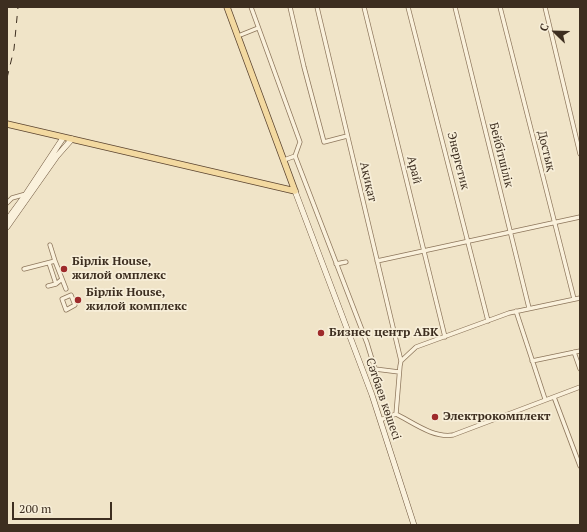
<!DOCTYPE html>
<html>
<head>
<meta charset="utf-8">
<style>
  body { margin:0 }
  #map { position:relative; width:587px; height:532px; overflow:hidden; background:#f0e4c8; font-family:"PT Serif",serif }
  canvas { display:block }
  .frame { position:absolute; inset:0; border:8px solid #3d2e20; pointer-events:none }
  .north { position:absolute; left:535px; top:12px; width:40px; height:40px; -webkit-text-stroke:3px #f7eed8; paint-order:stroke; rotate:293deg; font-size:11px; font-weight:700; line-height:16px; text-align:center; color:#3d2e20 }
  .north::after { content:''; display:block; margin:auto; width:14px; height:18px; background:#3d2e20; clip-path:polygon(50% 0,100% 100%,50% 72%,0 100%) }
  .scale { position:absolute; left:12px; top:502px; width:100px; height:18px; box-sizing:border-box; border:2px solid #3d2e20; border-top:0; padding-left:5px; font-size:12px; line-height:14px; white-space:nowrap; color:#3d2e20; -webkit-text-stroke:3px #f7eed8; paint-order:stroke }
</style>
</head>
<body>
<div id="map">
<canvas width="587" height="532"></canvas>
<div class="frame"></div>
<div class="north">С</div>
<div class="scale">200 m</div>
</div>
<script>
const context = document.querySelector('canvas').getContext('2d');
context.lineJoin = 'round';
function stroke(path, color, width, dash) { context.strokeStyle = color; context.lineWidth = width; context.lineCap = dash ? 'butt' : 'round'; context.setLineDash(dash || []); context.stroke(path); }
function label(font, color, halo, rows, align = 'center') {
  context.font = font + ' "PT Serif",serif'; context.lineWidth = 3.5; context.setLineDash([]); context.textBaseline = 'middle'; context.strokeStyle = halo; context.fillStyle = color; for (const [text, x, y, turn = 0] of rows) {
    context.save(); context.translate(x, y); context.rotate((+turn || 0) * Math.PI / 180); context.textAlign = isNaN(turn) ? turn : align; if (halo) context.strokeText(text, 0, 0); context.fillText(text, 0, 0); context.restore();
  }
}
const street = new Path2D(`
  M251,7L300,142L295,156L284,160
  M290,7L304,67L324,142L347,136
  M317,7L401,361
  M364,7L445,337
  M408,7L488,321
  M455,7L529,308
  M500,7L574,299
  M545,7L580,154
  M238,36L258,28
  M295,156L367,343L375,369L399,372
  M7,203L12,198L26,194
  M55,261L66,289
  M377,261L580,217
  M49,263L56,284
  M336,264L346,262
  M24,269L55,261L50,245
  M48,286L56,284L62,279
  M71,295L75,305L66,310L62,299Z
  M516,311L545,399
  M574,352L580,369
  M532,361L580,351
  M554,397L580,466
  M396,414L400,366L401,361L416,347L509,313L580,298
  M396,414C414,423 433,438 453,435L580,387
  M380,420L396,414`);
const secondary = new Path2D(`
  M295,191L372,395L414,525
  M7,220L26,194L63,138
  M7,227L57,156L72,139`);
const primary = new Path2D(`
  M227,7L295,191
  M7,124L295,191`);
const rail = new Path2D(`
  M7,78L14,49L18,7`);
const markers = [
  [64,269,4,"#9e2a2b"],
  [78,300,4,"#9e2a2b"],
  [321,333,4,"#9e2a2b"],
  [435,417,4,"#9e2a2b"]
];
const streetNames = [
  ["Достық",546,151,76],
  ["Бейбітшілік",501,155,76],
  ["Энергетик",458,161,76],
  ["Арай",414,170,76],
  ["Ақиқат",368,182,77],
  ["Сәтбаев көшесі",383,399,71]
];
const poiNames = [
  ["Бірлік House,",72,262],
  ["жилой омплекс",72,276],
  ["Бірлік House,",86,293],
  ["жилой комплекс",86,307],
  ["Бизнес центр АБК",329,333],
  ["Электрокомплект",443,417]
];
stroke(street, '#8d765c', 5);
stroke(secondary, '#6f573f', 6);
stroke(primary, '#5b4430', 7);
stroke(street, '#faf1dc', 3.5);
stroke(secondary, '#faf1dc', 5);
stroke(primary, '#f3d9a0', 5.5);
stroke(rail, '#3d2e20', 1, [7, 7]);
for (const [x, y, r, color] of markers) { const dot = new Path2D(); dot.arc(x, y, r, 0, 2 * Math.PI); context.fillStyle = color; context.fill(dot); stroke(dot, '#f7eed8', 1.5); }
label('12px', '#3d2e20', '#f7eed8', streetNames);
label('bold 12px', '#3d2e20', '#f7eed8', poiNames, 'left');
</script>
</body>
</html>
